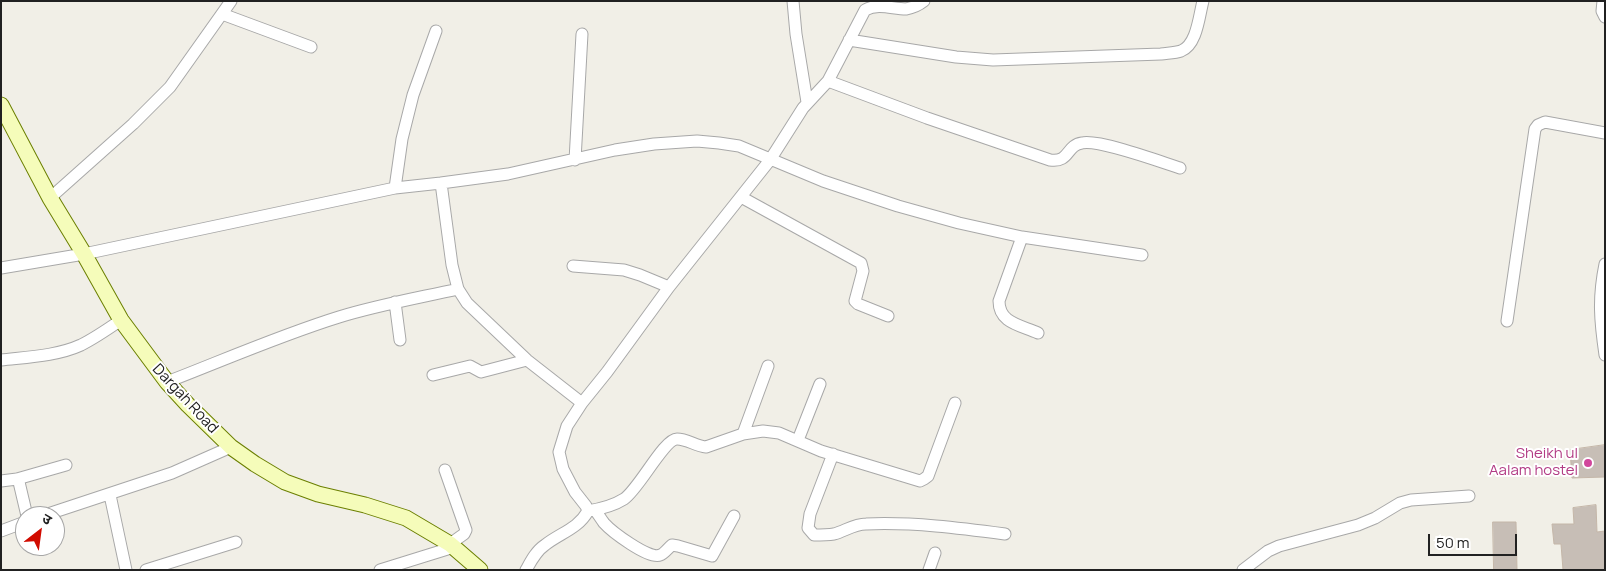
<!DOCTYPE html>
<html>
<head>
<meta charset="utf-8">
<style>
  body { margin:0 }
  #map { position:relative; width:1606px; height:571px; overflow:hidden; background:#f1efe7; font-family:Manrope,"Noto Sans Devanagari",sans-serif }
  canvas { display:block }
  .frame { position:absolute; inset:0; border:2px solid #212121; pointer-events:none }
  .north { position:absolute; left:15px; top:506px; width:50px; height:50px; box-sizing:border-box; background:#fff; border:1px solid #a6a6a6; border-radius:50%; rotate:30deg; font-size:14px; font-weight:700; line-height:20px; text-align:center; color:#212121 }
  .north::after { content:''; display:block; margin:auto; width:18px; height:22px; background:#d10b00; clip-path:polygon(50% 0,100% 100%,50% 72%,0 100%) }
  .scale { position:absolute; left:1428px; top:534px; width:89px; height:22px; box-sizing:border-box; border:2px solid #212121; border-top:0; padding-left:6px; font-size:15px; line-height:18px; white-space:nowrap; color:#212121; -webkit-text-stroke:4px #fff; paint-order:stroke }
</style>
</head>
<body>
<div id="map">
<canvas width="1606" height="571"></canvas>
<div class="frame"></div>
<div class="north">उ</div>
<div class="scale">50 m</div>
</div>
<script>
const context = document.querySelector('canvas').getContext('2d');
context.lineJoin = 'round';
function fillPath(path, color) { context.fillStyle = color; context.fill(path, 'evenodd'); }
function stroke(path, color, width, dash) { context.strokeStyle = color; context.lineWidth = width; context.lineCap = dash ? 'butt' : 'round'; context.setLineDash(dash || []); context.stroke(path); }
function label(font, color, halo, rows, align = 'center') {
  context.font = font + ' Manrope,sans-serif'; context.lineWidth = 4; context.setLineDash([]); context.textBaseline = 'middle'; context.strokeStyle = halo; context.fillStyle = color; for (const [text, x, y, turn = 0] of rows) {
    context.save(); context.translate(x, y); context.rotate((+turn || 0) * Math.PI / 180); context.textAlign = isNaN(turn) ? turn : align; if (halo) context.strokeText(text, 0, 0); context.fillText(text, 0, 0); context.restore();
  }
}
const building = new Path2D(`
  M1605,445V477L1572,478L1570,450Z
  M1596,505L1597,532L1605,531V570H1563L1561,544H1554L1552,524H1574L1573,508Z
  M1493,522H1516L1517,570H1494Z`);
const street = new Path2D(`
  M793,1L796,34L807,102
  M1603,1L1602,11L1605,17
  M222,14L311,47
  M849,40L956,57L993,60L1161,54C1168,53 1175,53 1181,51C1197,45 1199,16 1203,1
  M828,81L927,118L1050,160C1070,163 1066,145 1082,143C1099,139 1161,162 1180,168
  M575,160L582,34
  M441,183L452,265L458,289L467,303L527,360L582,403
  M395,188L402,139L413,95L436,31
  M741,197L861,263L863,271L855,301L858,304L888,316
  M50,198L133,124L170,87L231,1
  M1022,237L999,301C999,323 1020,325 1038,333
  M573,266L624,270L640,275L669,287
  M1,268L84,254L395,188L441,183L508,174L615,150L654,144L697,141L719,143L739,146L823,181L898,206L959,223L1022,237L1142,255
  M395,302L400,340
  M1507,321L1535,129L1538,125L1545,122L1605,133
  M1605,355C1600,321 1598,298 1605,264
  M1,360C27,357 57,356 81,345C95,338 108,329 121,320
  M433,375L470,366L481,372L527,360
  M167,382C224,360 281,335 339,317C378,305 418,298 458,289
  M743,434L768,366
  M798,440L820,384
  M833,454L810,514L808,528L814,535C821,535 827,535 834,534C845,531 854,524 866,524C912,522 960,528 1005,534
  M445,470L466,530L464,534L450,544
  M17,479L19,482L27,516
  M1,481L17,479L66,465
  M110,495L126,570
  M595,510C598,514 601,519 604,523C611,531 649,560 660,555C664,554 668,548 672,545L678,546L712,556L734,516
  M588,511C600,509 613,506 624,499C639,489 664,439 677,439C687,439 696,446 706,447L743,434L763,431L779,433L821,451L920,481L924,479L928,476L955,403
  M42,516L172,473L231,447
  M1,531L25,522
  M146,570L236,542
  M380,570L454,547
  M526,570C531,561 536,551 545,545C560,533 578,529 588,511L586,506L575,492L563,469L559,452L567,426L582,403L607,372L669,287L770,160L803,108L828,81L865,10C879,3 892,9 906,9C912,8 919,5 924,1
  M929,570L935,553
  M1243,570L1268,551L1279,546L1358,525L1375,518L1400,503L1411,500L1469,496`);
const secondary = new Path2D(`
  M1,105L50,198L84,254L121,320L167,382L188,405L231,447L255,464L285,482L318,494L365,505L406,518L450,544L480,570`);
const markers = [
  [1588,463,5,"#d1479c"]
];
const streetNames = [
  ["Dargah Road",185,399,47]
];
const hotelNames = [
  ["Sheikh ul",1578,454],
  ["Aalam hostel",1578,471]
];
fillPath(building, '#c7beb6');
stroke(building, '#c4b6a8', 1);
stroke(street, '#a8a8a8', 13);
stroke(secondary, '#6b7f00', 17);
stroke(street, '#fff', 11);
stroke(secondary, '#f5fcba', 15);
for (const [x, y, r, color] of markers) { const dot = new Path2D(); dot.arc(x, y, r, 0, 2 * Math.PI); context.fillStyle = color; context.fill(dot); stroke(dot, '#fff', 2); }
label('15px', '#212121', '#fff', streetNames);
label('15px', '#b23c85', '#fff', hotelNames, 'right');
</script>
</body>
</html>
